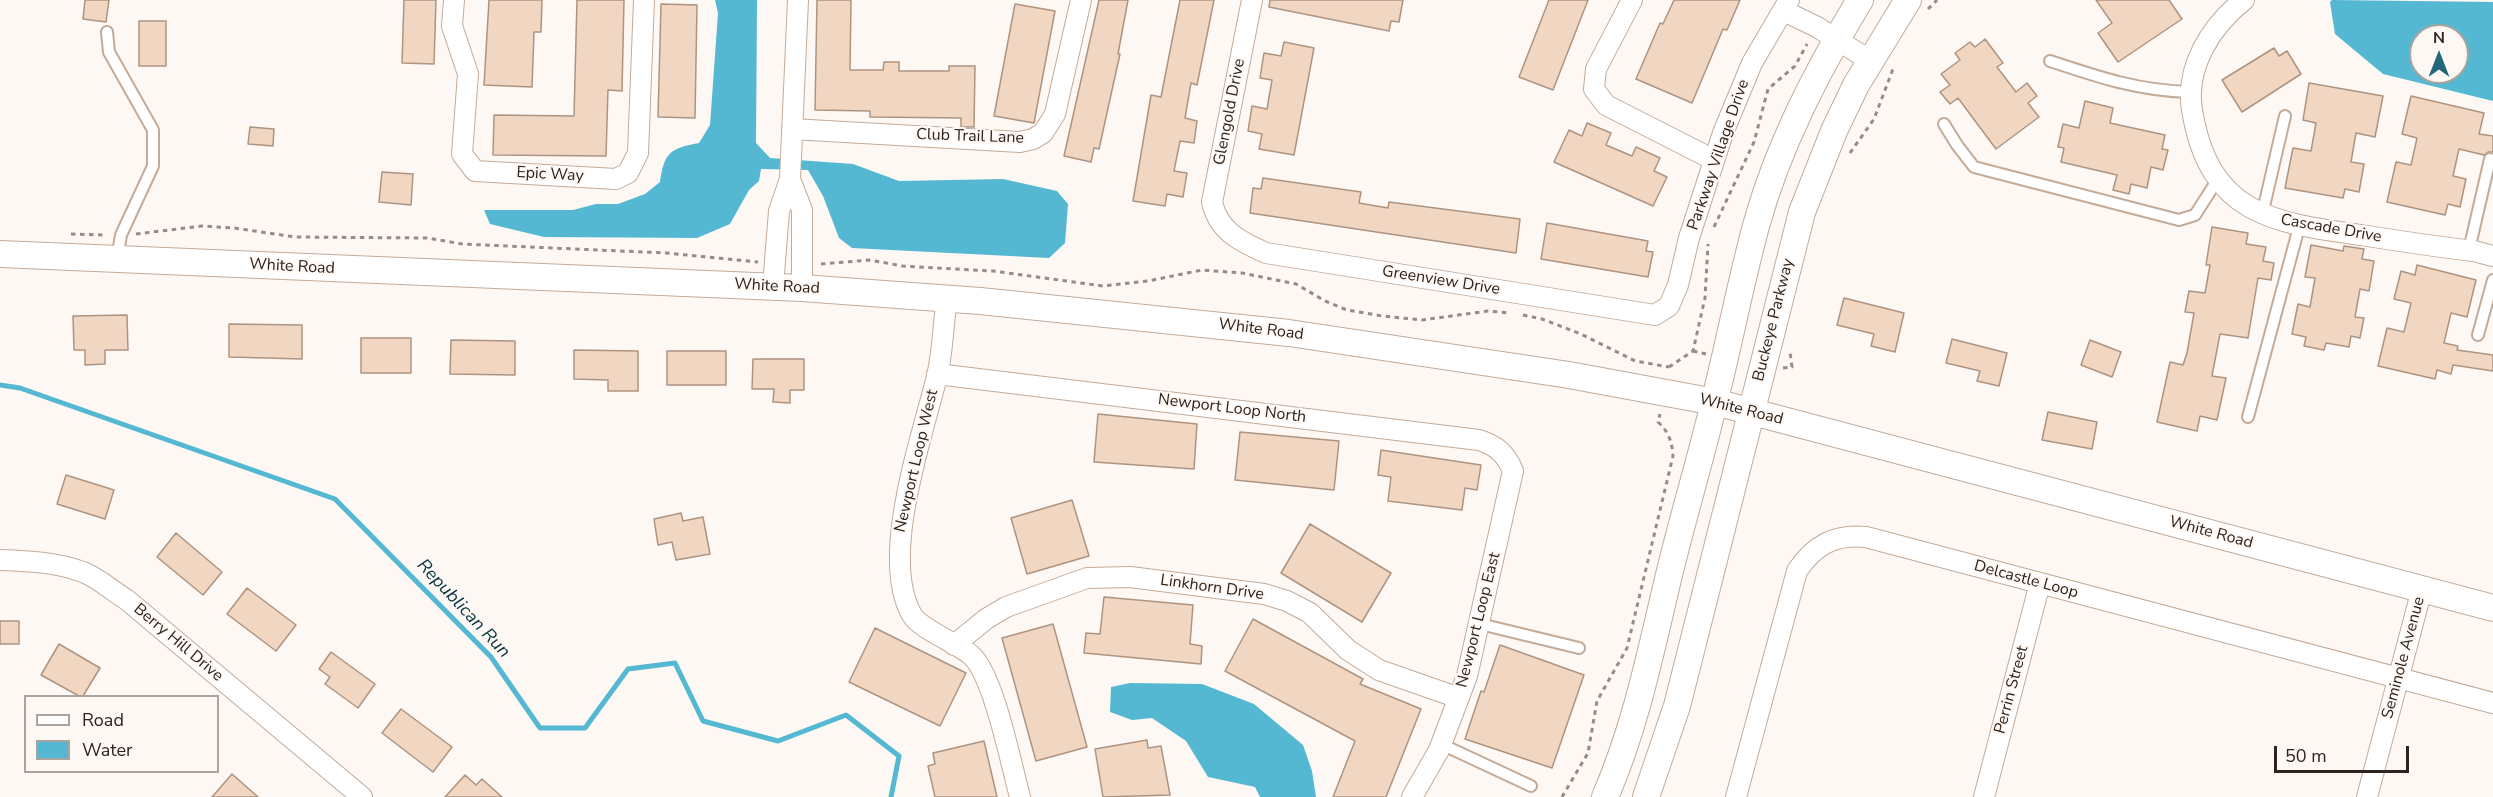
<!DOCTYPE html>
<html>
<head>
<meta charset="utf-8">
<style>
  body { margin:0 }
  #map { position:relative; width:2493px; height:797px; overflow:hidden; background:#fef8f4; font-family:"Nunito Sans",sans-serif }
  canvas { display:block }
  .legend { position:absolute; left:24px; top:695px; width:195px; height:78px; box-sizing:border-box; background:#fef8f4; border:2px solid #aaa39e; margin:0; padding:8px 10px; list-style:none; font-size:18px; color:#2d241c }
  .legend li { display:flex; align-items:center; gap:12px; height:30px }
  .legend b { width:30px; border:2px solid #aaa39e }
  .north { position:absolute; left:2409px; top:24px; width:60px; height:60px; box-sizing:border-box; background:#fef8f4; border:2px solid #aaa39e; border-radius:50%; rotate:0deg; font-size:16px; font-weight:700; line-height:24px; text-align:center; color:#2d241c }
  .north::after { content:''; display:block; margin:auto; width:21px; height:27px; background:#226778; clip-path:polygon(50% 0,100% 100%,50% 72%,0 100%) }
  .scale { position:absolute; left:2274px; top:746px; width:135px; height:27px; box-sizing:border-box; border:3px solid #2d241c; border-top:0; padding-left:8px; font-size:18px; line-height:21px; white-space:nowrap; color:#2d241c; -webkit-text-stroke:4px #fef8f4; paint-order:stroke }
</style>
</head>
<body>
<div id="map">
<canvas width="2493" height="797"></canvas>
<ul class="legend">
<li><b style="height:8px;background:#fff"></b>Road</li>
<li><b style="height:16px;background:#54b8d2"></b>Water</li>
</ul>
<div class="north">N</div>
<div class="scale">50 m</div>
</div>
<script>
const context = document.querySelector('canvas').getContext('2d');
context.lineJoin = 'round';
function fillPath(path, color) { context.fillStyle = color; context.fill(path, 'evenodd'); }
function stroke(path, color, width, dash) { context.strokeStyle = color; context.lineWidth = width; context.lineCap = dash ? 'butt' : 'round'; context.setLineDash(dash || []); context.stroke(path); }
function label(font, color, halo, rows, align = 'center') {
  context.font = font + ' "Nunito Sans",sans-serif'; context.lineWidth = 4.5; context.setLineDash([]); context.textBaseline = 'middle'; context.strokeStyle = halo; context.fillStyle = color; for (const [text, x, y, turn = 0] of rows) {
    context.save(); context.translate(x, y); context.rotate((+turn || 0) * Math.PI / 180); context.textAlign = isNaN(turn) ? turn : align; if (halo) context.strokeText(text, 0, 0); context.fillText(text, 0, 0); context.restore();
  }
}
const water = new Path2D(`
  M715,0H757L756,143L770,158L853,164L899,181L1003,179L1057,191L1068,204L1065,243L1049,258L852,248L839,238L823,196L808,170L761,169L759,181L749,190L730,224L697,238L544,237L490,224L484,210H573L596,204H618L645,194L660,182C664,153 670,148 699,143L710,125L718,13Z
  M2332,0L2493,2V101L2383,74L2335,34L2330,2ZM2421,36H2457V72H2421Z
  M1130,683L1202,684L1254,704L1303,745L1312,771L1316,797H1260L1255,787L1208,777L1186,741L1152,718L1132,720L1110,712L1111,687Z`);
const stream = new Path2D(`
  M0,385L20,388L335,499L491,657L540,728H585L628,669L675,663L703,721L778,741L846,715L899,756L891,797`);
const building = new Path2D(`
  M85,0H109L106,22L83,19Z
  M404,0H436L434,64L402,63Z
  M489,0H542L541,32H534L532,87L484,85Z
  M577,0H624L622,91L608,90L606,156L493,155L494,115L574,116Z
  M817,0H851L850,70H883L884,62H899V71H949V66H975L974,127H961V118L870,117V111L815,110Z
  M1099,0H1128L1118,54H1120L1099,149L1094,148L1091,162L1064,156Z
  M1180,0H1214L1197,85L1191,83L1185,118L1197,121L1194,143L1180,141L1174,171L1187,173L1183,197L1167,194L1165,206L1133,201L1151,95L1161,97Z
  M1270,0H1403L1399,22L1391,21L1389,31L1269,7Z
  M1549,0H1588L1553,90L1519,77Z
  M1674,0H1740L1727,30L1723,29L1692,103L1636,79L1660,23L1663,24Z
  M2096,0H2169L2182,19L2118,62L2098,33L2112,23Z
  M661,4L697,5L695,118L658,117Z
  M1015,4L1055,11L1034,123L994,116Z
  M139,21H166V66H139Z
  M1985,39L2003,63L1997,67L2016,92L2027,83L2037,96L2028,103L2039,117L1996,149L1958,98L1950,104L1940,92L1950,85L1941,74L1960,60L1955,53L1970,42L1975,47Z
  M1284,42L1314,48L1294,155L1259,149L1262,134L1248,131L1252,106L1267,109L1272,80L1260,78L1264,53L1281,56Z
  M2274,48L2279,56L2287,51L2301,74L2242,112L2222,80Z
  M2309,83L2383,96L2375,137L2356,133L2351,162L2364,164L2359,192L2345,189L2343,198L2285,188L2293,148L2311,151L2316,123L2303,120Z
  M2411,96L2484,113L2479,134L2493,136V152H2488L2484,155L2459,149L2453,176L2466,179L2460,207L2448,204L2445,215L2387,202L2396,162L2411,165L2417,138L2402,134Z
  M2085,101L2113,108L2110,123L2165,135L2162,149L2168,150L2163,170L2151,167L2147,188L2131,184L2129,194L2113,190L2117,175L2061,162L2064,148L2058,147L2063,124L2079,128Z
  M1587,123L1611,133L1606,145L1632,156L1636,147L1660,158L1654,171L1667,177L1653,206L1554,162L1569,130L1582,136Z
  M250,127L274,129L273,146L248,144Z
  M382,172L413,174L411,205L379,202Z
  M1263,178L1361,192L1359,203L1388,208L1389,202L1520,219L1516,253L1250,213L1253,188L1261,189Z
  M1547,223L1648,241L1646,251L1653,252L1648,277L1541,259Z
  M2212,227L2248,233L2246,244L2266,247L2263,261L2274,263L2271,280L2258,278L2248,338L2220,334L2212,376L2226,378L2217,420L2200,416L2197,431L2157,422L2170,362L2183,365L2187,353L2194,313L2185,312L2189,291L2205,293L2210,265H2206Z
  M2311,245L2343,251L2344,246L2364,249L2362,259L2374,261L2369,291L2360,289L2355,317L2364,318L2360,338L2351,336L2349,347L2326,343L2324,350L2304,346L2306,337L2292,334L2298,304L2310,307L2315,278L2305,277Z
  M2417,265L2476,280L2467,317L2451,313L2444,343L2458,346L2457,350L2493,355V371L2453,365L2451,374L2437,370L2435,379L2378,366L2387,328L2404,332L2411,303L2394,299L2401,271L2415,275Z
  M1844,298L1904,313L1895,352L1871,346L1874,334L1837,325Z
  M127,315L128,350H105V364L85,365V350H74L73,316Z
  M229,324L302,325V359L229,357Z
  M361,338H411V373H361Z
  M1952,339L2007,353L1999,386L1977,381L1980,371L1946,363Z
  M451,340L515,341V375L450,374Z
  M2090,340L2121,352L2112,377L2081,365Z
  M574,350L638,351V391H608V380L574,379Z
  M667,351H726V385H667Z
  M753,359H804V390H790V403L773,402L774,389H752Z
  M2048,412L2097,422L2092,449L2042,440Z
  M1098,414L1197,424L1194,469L1094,462Z
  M1240,432L1339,441L1334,490L1235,480Z
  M1381,450L1481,465L1477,490L1465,488L1462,510L1388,501L1391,477L1378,475Z
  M66,475L114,490L105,519L57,504Z
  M1072,500L1089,556L1027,574L1011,518Z
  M681,513L683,521L703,517L710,554L676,560L672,542L658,545L654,519Z
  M1310,524L1391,573L1362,622L1281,573Z
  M176,533L222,572L203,595L157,557Z
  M247,588L296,625L276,651L227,614Z
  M1104,597L1193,605L1190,644L1202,646L1201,664L1084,653L1086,633L1100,634Z
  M1253,619L1363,679L1360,684L1421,709L1386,797H1333L1355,741L1225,671Z
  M0,621H19V644H0Z
  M1053,624L1087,747L1036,761L1002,638Z
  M875,628L966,673L940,726L849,682Z
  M59,644L100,668L83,696H79L41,675Z
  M1500,645L1584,675L1552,768L1465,739L1481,691L1484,692Z
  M331,652L375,684L358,708L325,684L330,677L319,669Z
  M401,709L452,747L433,772L382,733Z
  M1147,740L1148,748L1161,746L1170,795L1103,797L1095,749Z
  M984,741L997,797H935L928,766L935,764L933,753Z
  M232,774L258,797H212Z
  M465,775L476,785L482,779L502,797H445Z`);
const path = new Path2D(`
  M1928,9L1937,0
  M1850,153L1874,119L1893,69
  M1714,227L1754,142L1768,89L1795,66L1807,44
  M71,234L106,235
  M136,234L202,226L234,228L295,237L427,238L462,244L666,253L758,262
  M821,264L869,260L903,266L993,271L1103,286L1148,281L1202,270L1242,273L1296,284L1325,301L1347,310L1382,316L1422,320L1488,311L1510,313
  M1523,315L1542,319L1581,334L1635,361L1669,367
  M1693,351L1706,354
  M1669,367L1693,351L1705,298L1708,244
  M1783,368L1792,367L1790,352
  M1562,797L1588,753L1597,701L1627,648L1673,456C1672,442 1669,432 1658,422L1660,414`);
const service = new Path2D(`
  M107,32L109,52L153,130V166L121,235L117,259
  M2050,61C2098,77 2139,91 2190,92
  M1944,124L1957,145L1974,167L2179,220L2195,215L2218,179
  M2262,215L2285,116
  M2469,250L2490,159
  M2478,335L2493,280
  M2248,417L2299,227
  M1480,624L1579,648
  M1441,744L1531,786`);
const minor = new Path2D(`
  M454,0L452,26L468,74L462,154L475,171L616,179L628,173L638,153L644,0
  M1252,0L1212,202C1218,231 1241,242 1266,253L1655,315L1669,306L1678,285L1689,238L1723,133L1752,63L1789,0
  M1632,0L1596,69L1594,89L1606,105L1714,160
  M2244,0C2211,26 2185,67 2192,110C2209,214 2272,223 2361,235C2399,241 2437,247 2474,251L2493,256
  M1784,11L1817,27L1869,60
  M792,129L1020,142L1033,139L1043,133L1055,114L1081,0
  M790,179L802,210V288
  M773,286L779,211L790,179L798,0
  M947,299C943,324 943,351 937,376C922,438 879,558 912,615C920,629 959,644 972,656C994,677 1011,764 1020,797
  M937,374L1479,440C1496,445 1506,454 1513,471L1467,676L1439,750L1412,797
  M0,560C28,561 56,562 83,572C98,578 113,591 127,600L362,797
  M954,645L986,619L1006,607L1087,578L1130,577L1264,594L1287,601L1310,613L1348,650L1379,670L1459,698
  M1736,797L1797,571C1814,545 1835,534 1866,537L2493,703
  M1984,797L2040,583
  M2367,797L2422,589`);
const tertiary = new Path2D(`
  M0,254L802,288L980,301L1289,333L1569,375L1715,402L2493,608
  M1605,797C1636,726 1651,650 1669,575C1683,517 1700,461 1714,403C1729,344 1740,285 1756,226C1778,146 1817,71 1860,0
  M1646,797L1677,706L1802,212L1834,131L1856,85L1908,0`);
const streetNames = [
  ["Glengold Drive",1230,112,-79],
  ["Club Trail Lane",970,137,2],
  ["Parkway Village Drive",1719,155,-71],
  ["Epic Way",550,175,3],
  ["Cascade Drive",2331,229,10],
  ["White Road",292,267,3],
  ["Greenview Drive",1441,281,9],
  ["White Road",777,287,3],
  ["Buckeye Parkway",1774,320,-76],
  ["White Road",1261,330,7],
  ["Newport Loop North",1232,409,7],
  ["White Road",1741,410,14],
  ["Newport Loop West",917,461,-77],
  ["White Road",2211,533,15],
  ["Delcastle Loop",2026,580,15],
  ["Linkhorn Drive",1212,588,8],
  ["Newport Loop East",1479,620,-76],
  ["Berry Hill Drive",178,643,40],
  ["Seminole Avenue",2404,658,-75],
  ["Perrin Street",2012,690,-75]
];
const waterNames = [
  ["Republican Run",463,609,47]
];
fillPath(water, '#54b8d2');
stroke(stream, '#54b8d2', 5);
fillPath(building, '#f1d6c2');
stroke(building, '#ad9481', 1.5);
stroke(service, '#c4ab97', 14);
stroke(minor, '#c4ab97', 22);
stroke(tertiary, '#c4ab97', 28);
stroke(path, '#948d87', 3, [4.5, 4.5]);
stroke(service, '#fff', 10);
stroke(minor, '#fff', 20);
stroke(tertiary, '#fff', 26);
label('16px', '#2d241c', '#fef8f4', streetNames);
label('italic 18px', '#053641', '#fef8f4', waterNames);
</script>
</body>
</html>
